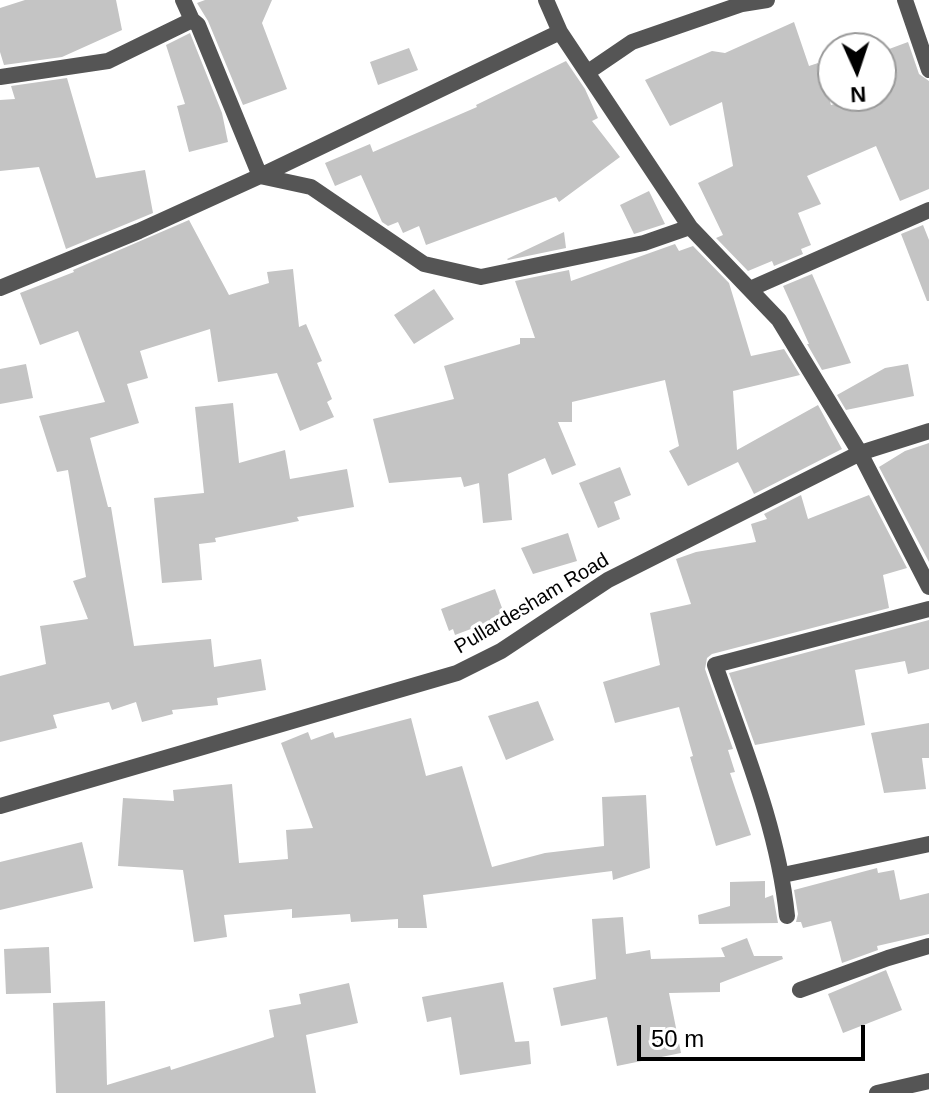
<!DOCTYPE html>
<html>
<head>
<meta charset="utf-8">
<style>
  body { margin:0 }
  #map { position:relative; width:929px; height:1093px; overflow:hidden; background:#fff; font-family:Arial,sans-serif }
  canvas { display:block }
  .north { position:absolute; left:817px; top:32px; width:80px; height:80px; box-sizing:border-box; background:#fff; border:2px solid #999; border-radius:50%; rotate:177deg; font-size:22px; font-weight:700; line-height:32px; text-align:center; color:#000 }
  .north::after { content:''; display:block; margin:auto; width:28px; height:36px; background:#000; clip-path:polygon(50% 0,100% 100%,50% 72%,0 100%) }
  .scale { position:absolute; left:637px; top:1025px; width:228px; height:36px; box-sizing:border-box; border:4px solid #000; border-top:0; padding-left:10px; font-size:24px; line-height:28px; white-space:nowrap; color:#000; -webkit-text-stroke:6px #fff; paint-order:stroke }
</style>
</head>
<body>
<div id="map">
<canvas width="929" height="1093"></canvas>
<div class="north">N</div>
<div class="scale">50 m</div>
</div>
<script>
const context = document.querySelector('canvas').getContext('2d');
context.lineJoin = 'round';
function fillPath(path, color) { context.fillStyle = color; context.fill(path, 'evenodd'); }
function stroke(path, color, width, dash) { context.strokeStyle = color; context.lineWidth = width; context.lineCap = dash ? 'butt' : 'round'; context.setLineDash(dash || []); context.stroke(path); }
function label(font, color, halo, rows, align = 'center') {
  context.font = font + ' Arial,sans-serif'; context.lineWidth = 7; context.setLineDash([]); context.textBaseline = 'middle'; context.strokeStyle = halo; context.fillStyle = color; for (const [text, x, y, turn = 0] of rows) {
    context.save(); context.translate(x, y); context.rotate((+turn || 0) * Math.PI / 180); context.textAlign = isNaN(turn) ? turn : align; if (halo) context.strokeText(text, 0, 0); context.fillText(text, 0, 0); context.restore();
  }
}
const building = new Path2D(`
  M25,0H116L122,30L62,57L4,65L0,52V8Z
  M205,0H272L262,23L287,89L243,105L208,21L197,3Z
  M794,22L809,66L818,63L831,105L868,96H881V52L908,42L919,74L929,81V189L900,201L876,146L807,176L821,204L798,213L811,245L801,249L803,254L774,266L772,261L748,271L716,238L723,235L698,183L733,166L722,102L670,126L645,80L712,51L725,53Z
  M190,33L222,113L228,142L189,152L177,106L185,104L166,45Z
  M409,48L418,70L378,85L370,62Z
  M566,61L585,89L598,118L592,121L620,157L559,202L556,197L426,245L419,226L403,233L398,222L388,226L382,222L361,175L335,186L325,163L370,144L373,152L477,107L476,105Z
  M67,78L96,178L145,170L153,213L66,249L39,167L0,171V100L15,99L11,86Z
  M649,191L665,224L634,234L620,205Z
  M189,220L229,295L269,283L267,272L293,269L299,327L306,324L322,361L317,363L332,399L327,402L334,417L300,431L277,373L218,382L210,329L140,351L148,378L127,384L139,423L90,438L108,507H111L134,646L211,639L214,667L261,659L266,690L217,698L218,705L172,710L173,714L142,722L136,702L112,710L109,702L53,715L57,728L0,742V676L46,664L40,626L88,619L73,581L86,577L68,470L57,472L39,416L105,402L78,331L40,345L20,293L74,272L73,270Z
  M923,225L929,240V301H927L901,234Z
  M564,232L566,248L508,260L507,259Z
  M675,244L679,251L693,246L729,283L751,356L784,349L800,375L733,391L737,450L818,405L842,449L754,494L738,462L688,486L669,451L679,446L665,380L572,402V422H558L576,465L552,475L545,458L508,474L512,520L483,523L479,483L464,487L461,477L389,483L373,419L454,399L444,366L520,344V338H535L515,281L569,270L571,281Z
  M812,274L851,363L822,370L807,344H809L783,286Z
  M434,289L454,319L414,344L394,315Z
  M26,364L33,398L0,404V369Z
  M908,364L914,396L846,410L837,395L885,368Z
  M233,403L239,463L285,450L290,479L347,469L354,507L297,517L299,521L215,538L216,542L199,544L202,580L162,583L154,498L204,493L195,407Z
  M929,443V562L879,467L905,451Z
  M620,467L631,495L614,502L620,519L598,528L579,483Z
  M801,495L808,519L869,495L907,568L883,575L889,608L712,654L707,658L705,669L733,749L728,750L735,772L730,773L751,835L716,846L690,757L693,756L679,707L615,723L603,682L660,665L650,613L691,604L676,559L696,552L756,542L751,524L767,519L764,514Z
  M568,533L577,561L533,574L521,548Z
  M495,589L505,616L455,635L453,629L449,631L441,609Z
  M929,620V669L908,674L905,661L855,670L865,725L755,745L729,673Z
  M538,701L554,740L506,760L488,716Z
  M411,718L426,776L462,766L492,867L545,853L604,846L602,797L646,795L650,868L613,880L612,871L423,895L427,928H398V919L351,922L350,914L292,918V909L224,915L227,937L194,942L183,870L118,866L123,798L174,801L173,790L232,784L239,863L288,859L286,830L313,828L281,743L308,732L311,740L333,732L335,738Z
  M929,723V758H922L926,789L884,793L871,733Z
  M82,842L93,888L0,910V862Z
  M877,868L878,873L894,870L900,900L929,893V934L877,946L878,950L842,963L831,921L803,928L801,922H796L798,914L794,890Z
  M765,881V898L773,895L778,923L699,924L698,915L730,906V882Z
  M623,917L626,954L650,950L651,959L725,957L721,948L747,938L754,956H782L783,959L720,983V992L669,993L681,1053L617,1066L607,1017L561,1026L553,988L596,979L592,919Z
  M49,947L51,993L6,994L4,949Z
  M886,970L902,1010L843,1033L828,994Z
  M503,982L515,1042L529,1041L531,1064L460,1075L451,1017L427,1022L422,997Z
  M349,983L358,1023L306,1035L316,1093H56L53,1003L105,1001L107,1085L170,1066L171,1070L274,1037L269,1010L301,1004L299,994Z`);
const minor = new Path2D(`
  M183,0L192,20L198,25L260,176L311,187L424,264L481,277L644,243L690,227L779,320L860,453L929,587
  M546,0L560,32L690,227
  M905,0L929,70
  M588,72L632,42L742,4L767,0
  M0,77L108,61L192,20
  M0,288L139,231L260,176L560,32
  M750,289L929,210
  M0,806L457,673L501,651L608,580L860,453L929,431
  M783,875L929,844
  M787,916C778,828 744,748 715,665L929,609
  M800,990L888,958L929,946
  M877,1093L929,1081`);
const streetNames = [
  ["Pullardesham Road",532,604,-31]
];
fillPath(building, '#c4c4c4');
stroke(minor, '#555', 16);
label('20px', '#000', '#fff', streetNames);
</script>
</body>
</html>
